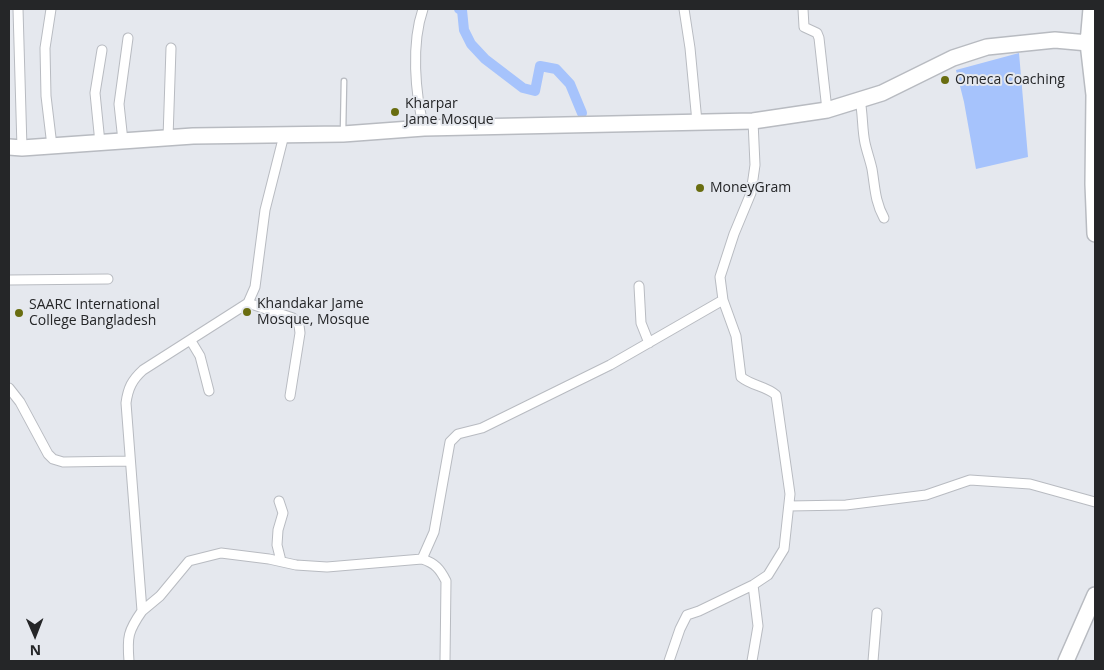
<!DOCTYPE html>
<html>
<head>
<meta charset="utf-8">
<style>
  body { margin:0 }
  #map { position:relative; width:1104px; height:670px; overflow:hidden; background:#e5e8ee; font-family:"Open Sans",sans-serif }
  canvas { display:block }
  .frame { position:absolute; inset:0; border:10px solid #252628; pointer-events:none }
  .north { position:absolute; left:10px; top:610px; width:50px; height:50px; -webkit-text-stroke:4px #e5e8ee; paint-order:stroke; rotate:179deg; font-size:14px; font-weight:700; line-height:20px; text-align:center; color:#252628 }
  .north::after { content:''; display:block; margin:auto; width:18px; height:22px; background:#252628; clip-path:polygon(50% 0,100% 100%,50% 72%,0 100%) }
</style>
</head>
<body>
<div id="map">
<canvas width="1104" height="670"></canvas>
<div class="frame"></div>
<div class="north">N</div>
</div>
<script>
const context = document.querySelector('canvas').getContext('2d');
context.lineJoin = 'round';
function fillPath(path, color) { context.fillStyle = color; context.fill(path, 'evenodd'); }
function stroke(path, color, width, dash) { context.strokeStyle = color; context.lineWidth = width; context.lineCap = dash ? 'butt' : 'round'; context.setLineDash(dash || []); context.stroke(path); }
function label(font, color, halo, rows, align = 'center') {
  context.font = font + ' "Open Sans",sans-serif'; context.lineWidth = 4; context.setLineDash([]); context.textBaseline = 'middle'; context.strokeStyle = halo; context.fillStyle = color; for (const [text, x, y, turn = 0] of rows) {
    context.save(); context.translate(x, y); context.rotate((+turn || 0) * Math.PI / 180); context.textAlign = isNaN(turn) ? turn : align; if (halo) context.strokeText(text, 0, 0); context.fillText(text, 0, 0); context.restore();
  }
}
const water = new Path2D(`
  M1019,53L1028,157L976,169L964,102L956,70Z`);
const canal = new Path2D(`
  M459,9L462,10L464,30L471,44L485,59L523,88L535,91L540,66L556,69L570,84L582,113`);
const service = new Path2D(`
  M343,132L344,81`);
const minor = new Path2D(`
  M18,9L22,148
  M51,9L45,48L46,96L52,146
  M423,9C411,44 415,93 424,128
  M684,9L690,48L697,122
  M803,9L804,27L817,33L819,38L827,110
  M860,100C863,114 862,129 865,143C867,152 870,160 872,169C875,187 875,202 884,218
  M168,138L171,48
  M123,141L119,104L128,38
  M100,143L95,93L102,50
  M9,280L108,279
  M639,286L641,323L649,343
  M248,303L293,318L299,325L300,333L290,396
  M191,341L200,356L209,391
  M9,388L20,402L48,454L53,459L63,462L130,461
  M279,501L283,513L278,530L277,545L281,561
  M789,506L846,505L926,495L970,480L1030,484L1095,502
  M422,559C435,563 440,569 446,581L445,661
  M142,611L160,596L189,561L221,553L269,559L296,565L327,567L422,559L434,532L450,442L458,434L482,428L610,365L723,300
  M129,661C127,637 128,631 142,611L126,403C128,388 132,380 143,370L248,303L255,287L265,210L284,135
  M669,661L680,629L687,615L699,611L753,585L768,575L784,549L790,494L776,395C766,386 752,386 741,377L736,336L723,300L720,277L734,234L751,193L755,165L753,121
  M752,661L758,626L753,585
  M873,661L877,613`);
const primary = new Path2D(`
  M1088,43L1094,95L1093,184L1095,234
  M1066,661L1095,595`);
const trunk = new Path2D(`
  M9,147L22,148L193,136L343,134L424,128L753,121L827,110L882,93L953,58L987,47L1055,40L1088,43L1091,9`);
const markers = [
  [945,80,5,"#696d10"],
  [395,112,5,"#696d10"],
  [700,188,5,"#696d10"],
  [247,312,5,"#696d10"],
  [19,313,5,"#696d10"]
];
const poiNames = [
  ["Omeca Coaching",955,80],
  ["Kharpar",405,104],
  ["Jame Mosque",405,120],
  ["MoneyGram",710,188],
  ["Khandakar Jame",257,304],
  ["Mosque, Mosque",257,320],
  ["SAARC International",29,305],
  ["College Bangladesh",29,321]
];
fillPath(water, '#a6c3fc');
stroke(canal, '#a6c3fc', 10);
stroke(service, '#b8bbc1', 7);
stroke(minor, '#b8bbc1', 11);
stroke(primary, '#b8bbc1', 18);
stroke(trunk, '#b8bbc1', 18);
stroke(service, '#fff', 4.5);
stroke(minor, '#fff', 9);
stroke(primary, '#fff', 15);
stroke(trunk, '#fff', 15);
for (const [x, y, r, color] of markers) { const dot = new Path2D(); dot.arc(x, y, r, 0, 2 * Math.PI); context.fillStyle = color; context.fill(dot); stroke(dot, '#e5e8ee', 2); }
label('14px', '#252628', '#e5e8ee', poiNames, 'left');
</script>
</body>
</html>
